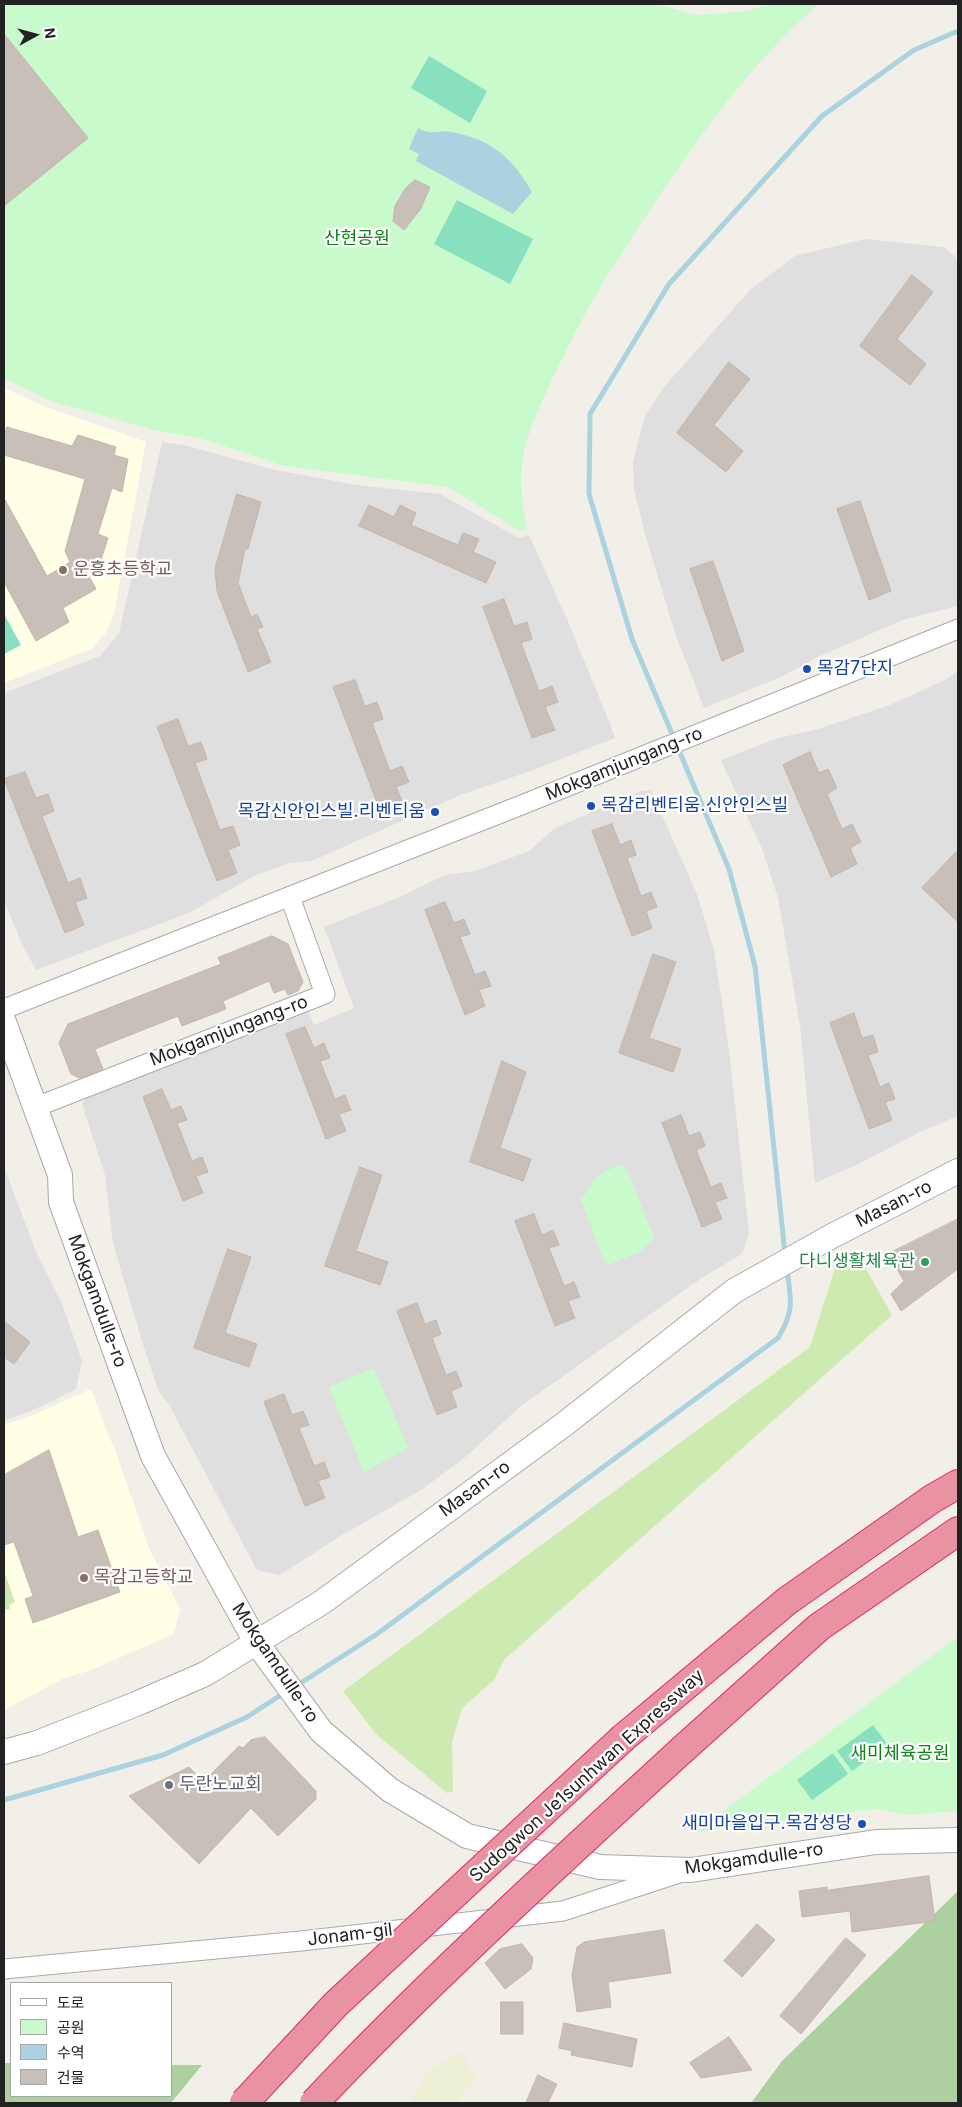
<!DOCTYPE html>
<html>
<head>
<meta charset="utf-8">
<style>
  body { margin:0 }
  #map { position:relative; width:962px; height:2107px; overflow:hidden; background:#f2efe9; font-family:Inter,"Noto Sans KR",sans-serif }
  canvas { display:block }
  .frame { position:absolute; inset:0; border:5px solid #222; pointer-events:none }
  .legend { position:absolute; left:10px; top:1982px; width:162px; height:115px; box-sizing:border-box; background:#fff; border:1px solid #a7a7a7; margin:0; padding:6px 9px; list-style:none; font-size:15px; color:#222 }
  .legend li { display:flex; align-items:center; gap:10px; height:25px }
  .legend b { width:25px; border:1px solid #a7a7a7 }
  .north { position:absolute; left:10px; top:10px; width:50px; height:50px; -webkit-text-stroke:4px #fff; paint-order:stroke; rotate:83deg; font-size:14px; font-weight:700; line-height:20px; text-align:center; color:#222 }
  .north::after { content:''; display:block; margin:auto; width:18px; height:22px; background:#222; clip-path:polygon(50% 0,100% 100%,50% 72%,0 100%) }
</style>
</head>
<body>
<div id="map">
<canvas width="962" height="2107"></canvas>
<div class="frame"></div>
<ul class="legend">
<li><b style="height:6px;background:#fff"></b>도로</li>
<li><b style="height:14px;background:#c8facc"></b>공원</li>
<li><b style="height:14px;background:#aad3df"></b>수역</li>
<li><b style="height:14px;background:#c7bfb8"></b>건물</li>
</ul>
<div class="north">N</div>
</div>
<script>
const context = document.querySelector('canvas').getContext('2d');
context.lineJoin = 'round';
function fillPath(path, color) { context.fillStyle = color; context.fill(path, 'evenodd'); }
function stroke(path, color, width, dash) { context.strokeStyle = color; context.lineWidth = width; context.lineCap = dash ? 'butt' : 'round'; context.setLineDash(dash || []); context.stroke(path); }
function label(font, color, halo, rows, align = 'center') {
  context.font = font + ' Inter,"Noto Sans KR",sans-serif'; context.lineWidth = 4.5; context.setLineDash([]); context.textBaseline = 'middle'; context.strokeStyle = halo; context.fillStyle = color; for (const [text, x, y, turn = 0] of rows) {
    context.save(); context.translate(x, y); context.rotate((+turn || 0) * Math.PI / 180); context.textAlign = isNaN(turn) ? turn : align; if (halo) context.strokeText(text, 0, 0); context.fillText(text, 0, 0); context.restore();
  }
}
const residential = new Path2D(`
  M865,239L944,247L958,259V606L905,619L820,656L781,677L704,708L676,636L647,541L634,489L633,464L639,437L646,414L664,387L751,289L795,256Z
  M162,442L184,445L271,469L356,485L440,494L519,538L529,535L567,619L609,721L615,738L531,771L460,795L312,861L290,863L254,876L189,913L36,970L21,942L4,901V693L100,656L119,633Z
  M958,671V1116L920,1132L858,1164L815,1183L800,1025L778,898L763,851L721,760L778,738L818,729L890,705L945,680Z
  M651,790L697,894L714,950L729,1050L749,1233L742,1254L703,1277L521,1406L463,1459L421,1490L337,1538L280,1575L257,1570L168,1403L159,1392L143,1345L113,1243L105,1175L82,1104L86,1098L308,1010L314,1025L354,1008L324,927L402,896L445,875L475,871L529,851L555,828L641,791Z
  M4,1167L35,1249L62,1304L82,1361L76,1389L29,1412L4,1420Z`);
const education = new Path2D(`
  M4,388L46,407L146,442L114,614L107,631L93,648L4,683Z
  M91,1389L109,1437L115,1449L148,1546L180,1609L174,1634L91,1670L62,1679L4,1710V1425L31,1416Z`);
const farmland = new Path2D(`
  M461,2052L476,2078L456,2103H408L430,2069Z`);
const grass = new Path2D(`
  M858,1255L892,1315L504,1660L494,1680L462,1708L452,1742L453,1791L447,1793L376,1734L343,1691L810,1347L835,1268Z
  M4,1571L15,1602L9,1605L10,1609L4,1611Z`);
const forest = new Path2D(`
  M958,1891V2103H751L782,2061Z
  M4,2063H11V2096H171V2065H202L171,2103H4Z`);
const park = new Path2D(`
  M4,4H656L697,15L748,11L768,4H819C753,61 702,132 654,204C621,253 590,301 565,353C551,381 533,418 525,447C518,478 522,499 527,529L520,531L448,487L284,466L203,439L154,430L51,401L4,378Z
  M619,1165L626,1167L654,1238L640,1252L606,1266L581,1200L598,1175Z
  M374,1368L408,1448L364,1472L329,1387Z
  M958,1637V1811L908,1815L875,1809L695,1832Z`);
const pitch = new Path2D(`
  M429,56L487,91L470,123L411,88Z
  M457,200L533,239L510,284L434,244Z
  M4,614L21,645L4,654Z
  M873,1725L888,1745L852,1771L837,1751Z
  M833,1753L848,1774L812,1800L797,1780Z`);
const water = new Path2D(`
  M418,128C421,129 426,132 429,132C435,133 444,130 451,132C491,139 512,157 532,192L513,214L416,161L419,154L409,149Z`);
const stream = new Path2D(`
  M785,1254L755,966L729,869L632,639L589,494L590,414L669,284L822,116L914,50L958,31
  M296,1686L377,1634L778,1338C795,1310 791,1300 787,1270
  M4,1800L163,1755L247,1717L284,1693`);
const building = new Path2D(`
  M4,34L88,138L4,206Z
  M415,180L430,187L420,210L404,230L393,221L395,206L405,189Z
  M912,275L933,292L897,339L926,364L910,385L860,346Z
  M729,362L750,379L714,425L743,451L726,472L677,433Z
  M7,427L72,446L78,435L116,447L114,455L128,459L122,492L112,488L98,534L108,538L101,560L85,569L96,589L63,608L69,622L36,641L4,582V498L47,576L70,562L65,551L85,479L4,455V438Z
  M237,494L261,502L248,549H245L238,583L251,617L257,614L263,627L257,629L271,662L248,672L217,591L215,569Z
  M860,501L891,591L869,600L837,509Z
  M369,505L394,517L400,505L416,513L411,525L458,545L463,533L479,539L473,552L496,562L486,583L359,526Z
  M713,561L744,651L722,661L690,569Z
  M504,599L514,626L527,622L532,639L521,643L539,691L552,686L558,702L545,707L555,730L532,738L483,607Z
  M355,680L365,706L377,702L383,719L372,723L390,771L402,766L409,782L396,787L406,810L383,818L333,687Z
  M178,719L188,746L201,742L207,759L195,763L220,830L233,826L240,845L228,850L237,873L217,881L157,727Z
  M810,752L819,773L828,769L837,788L827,794L842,829L852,824L861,842L850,848L857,864L831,877L783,765Z
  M25,772L36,798L48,794L54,811L42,816L68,883L80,878L87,898L75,902L84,925L65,933L4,779Z
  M612,824L620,845L631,840L636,855L627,858L641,896L651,892L657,907L646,911L652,928L632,936L592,831Z
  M958,850V922L922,888Z
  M445,902L454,923L464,919L470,934L460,937L475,975L485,971L491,986L479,990L485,1006L465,1015L425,910Z
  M272,936L288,944L303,982L298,991L288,995L285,989L274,993L269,981L223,1001L226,1009L182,1026L178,1016L95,1049L103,1069L80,1078L71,1074L59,1043L68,1024L221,964L218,958Z
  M653,954L676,962L649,1038L681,1049L673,1072L619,1053Z
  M854,1013L862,1038L873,1035L878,1052L868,1055L880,1087L889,1083L895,1099L885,1102L892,1120L869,1129L830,1023Z
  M305,1027L314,1048L324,1043L330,1058L320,1061L335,1099L345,1095L351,1110L339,1114L346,1131L326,1139L286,1034Z
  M502,1061L526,1072L500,1148L531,1159L523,1181L470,1162Z
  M162,1089L171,1110L181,1106L187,1120L177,1123L192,1161L202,1157L208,1172L196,1176L203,1193L183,1201L143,1097Z
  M681,1115L689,1136L700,1132L705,1146L696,1150L711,1187L721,1183L727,1198L715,1202L722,1219L702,1227L662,1123Z
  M360,1167L382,1175L356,1251L388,1262L380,1285L325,1266Z
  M534,1214L542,1235L553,1230L559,1245L549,1248L564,1286L574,1282L580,1297L568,1301L575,1318L555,1326L515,1221Z
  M958,1219V1269L901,1311L891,1294L904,1281L888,1254Z
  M228,1249L251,1257L225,1333L257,1344L249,1367L194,1348Z
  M417,1303L425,1324L436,1320L441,1334L432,1338L446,1375L456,1371L462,1386L451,1391L457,1407L437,1415L397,1311Z
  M4,1321L30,1342L14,1364L4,1357Z
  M284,1394L292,1415L303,1411L309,1425L299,1428L314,1466L324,1462L330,1477L318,1481L325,1498L305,1506L264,1402Z
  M49,1450L78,1537L98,1530L120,1592L33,1623L25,1599L33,1596L14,1542L4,1545V1475Z
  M265,1737L316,1791V1799L278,1836L251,1808L199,1864L129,1796L189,1767L203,1782L239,1746L243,1748L251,1740Z
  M929,1876L935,1921L852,1932L850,1911L802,1917L799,1891L827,1887V1890Z
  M757,1924L775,1940L742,1977L724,1961Z
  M664,1930L671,1973L608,1982L611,2007L577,2012L572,1975L577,1947L584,1942Z
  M846,1938L866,1955L801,2034L780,2016Z
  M522,1944L533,1958L531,1969L505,1989L485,1963L500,1949Z
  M501,2002H523V2034H501Z
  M564,2023L637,2039L632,2067L571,2055L572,2051L559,2048Z
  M729,2037L752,2070L701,2078L690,2063Z
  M538,2075L557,2084L548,2103H526Z`);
const minor = new Path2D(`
  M4,1009L519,806L958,629
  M36,1107L325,994L290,897
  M4,1969L301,1941L563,1911L679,1873`);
const tertiary = new Path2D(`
  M4,1022L60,1175L61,1202L153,1456L256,1642L321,1731L390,1790L467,1836L600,1867L691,1870L876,1842L958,1840
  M4,1752L37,1743L136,1704L205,1674L321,1603L562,1426L734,1291L832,1236L958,1171`);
const motorway = new Path2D(`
  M623,1738L787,1601L932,1499L958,1484
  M683,1749L819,1627L958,1531`);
const motorwayBridge = new Path2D(`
  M244,2103L336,2004L623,1738
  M314,2103C431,1979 557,1865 683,1749`);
const markers = [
  [63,570,5,"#8d6e63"],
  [807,669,5,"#1a4fb4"],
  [591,806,5,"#1a4fb4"],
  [435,812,5,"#1a4fb4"],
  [925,1262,5,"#2e9e5b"],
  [84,1578,5,"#8d6e63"],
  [169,1785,5,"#6b7280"],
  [862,1824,5,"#1a4fb4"]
];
const parkNames = [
  ["산현공원",357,239],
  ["새미체육공원",900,1754]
];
const educationNames = [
  ["운흥초등학교",73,570],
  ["목감고등학교",94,1578]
];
const transitNames = [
  ["목감7단지",817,669],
  ["목감리벤티움.신안인스빌",601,806],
  ["목감신안인스빌.리벤티움",425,812,"right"],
  ["새미마을입구.목감성당",852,1824,"right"]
];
const streetNames = [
  ["Mokgamjungang-ro",624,764,-22],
  ["Mokgamjungang-ro",229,1031,-21],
  ["Masan-ro",894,1204,-27],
  ["Mokgamdulle-ro",97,1301,70],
  ["Masan-ro",475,1489,-36],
  ["Mokgamdulle-ro",275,1663,56],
  ["Sudogwon Je1sunhwan Expressway",587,1776,-42],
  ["Mokgamdulle-ro",754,1859,-8],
  ["Jonam-gil",350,1935,-7]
];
const leisureNames = [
  ["다니생활체육관",915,1262]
];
const worshipNames = [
  ["두란노교회",179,1785]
];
fillPath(residential, '#e0dfdf');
fillPath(education, '#ffffe5');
fillPath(farmland, '#eef0d5');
fillPath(grass, '#cdebb0');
fillPath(forest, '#add19e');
fillPath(park, '#c8facc');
fillPath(pitch, '#88e0be');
fillPath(water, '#aad3df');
stroke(stream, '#aad3df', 5);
fillPath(building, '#c7bfb8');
stroke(building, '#c4b6ab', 1);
stroke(minor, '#a9a9a9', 21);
stroke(tertiary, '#a9a9a9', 26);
stroke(motorway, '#dc2a67', 30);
stroke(minor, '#fff', 19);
stroke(tertiary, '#fff', 24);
stroke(motorway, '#e892a2', 28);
stroke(motorwayBridge, '#dc2a67', 30, []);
stroke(motorwayBridge, '#e892a2', 28);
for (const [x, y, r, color] of markers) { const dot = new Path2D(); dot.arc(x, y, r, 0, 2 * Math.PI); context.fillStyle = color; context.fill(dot); stroke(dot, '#fff', 2); }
label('18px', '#0c8416', '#fff', parkNames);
label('18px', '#785e54', '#fff', educationNames, 'left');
label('18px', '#164399', '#fff', transitNames, 'left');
label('18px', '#222', '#fff', streetNames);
label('18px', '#27864d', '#fff', leisureNames, 'right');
label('18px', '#5b616d', '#fff', worshipNames, 'left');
</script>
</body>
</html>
